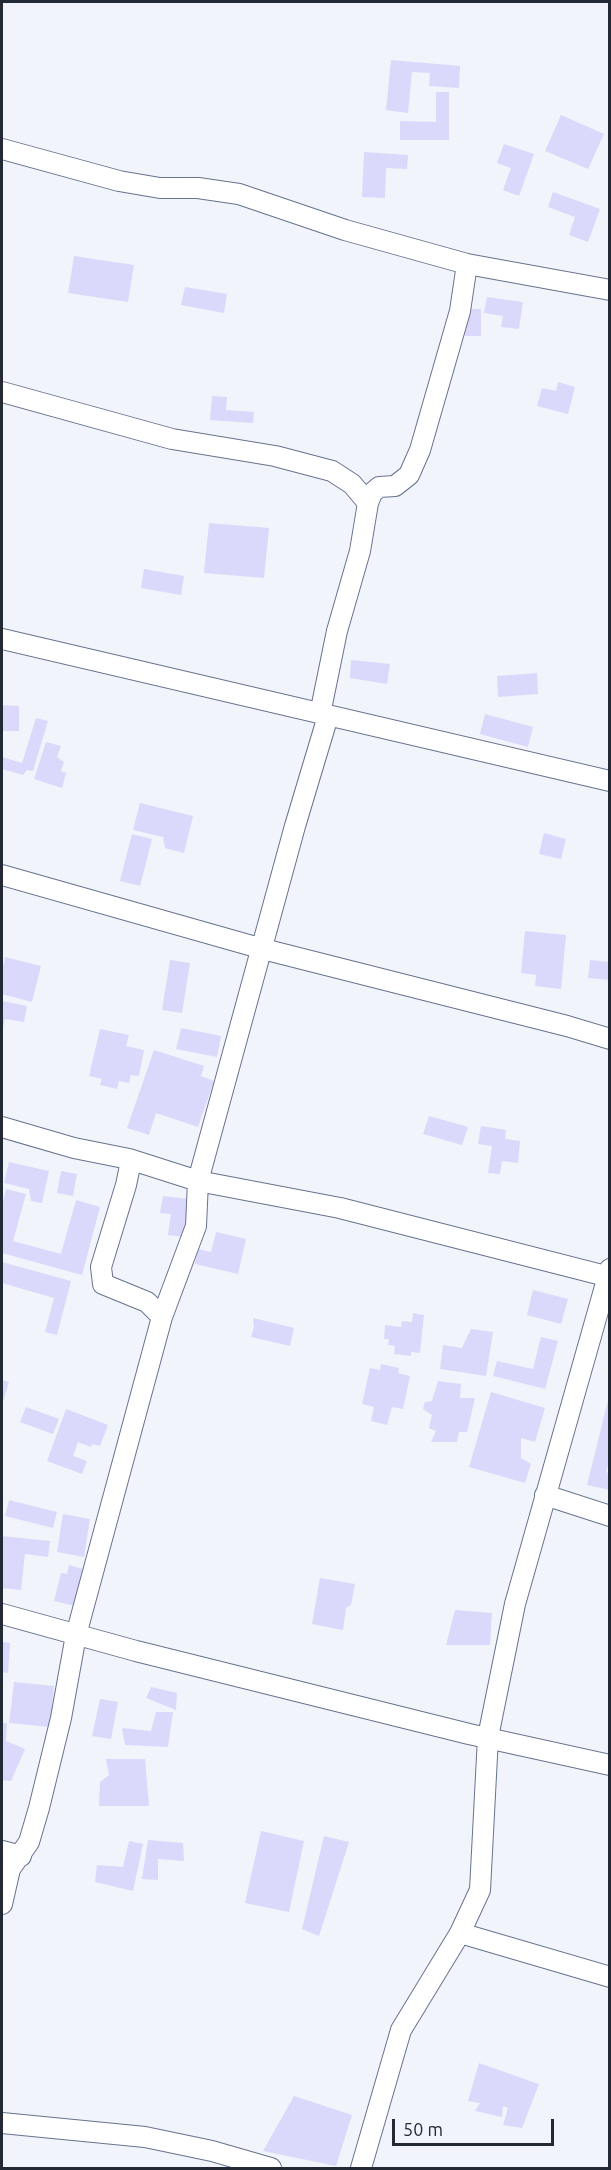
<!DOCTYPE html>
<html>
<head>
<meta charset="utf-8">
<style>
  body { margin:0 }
  #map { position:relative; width:611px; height:2170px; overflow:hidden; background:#f1f4fa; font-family:Ubuntu,sans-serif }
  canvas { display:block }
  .frame { position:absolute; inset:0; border:3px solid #242a35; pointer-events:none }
  .scale { position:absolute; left:392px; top:2119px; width:162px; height:27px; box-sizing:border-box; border:3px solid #242a35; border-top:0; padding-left:8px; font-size:18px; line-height:21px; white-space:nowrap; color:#242a35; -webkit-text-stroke:4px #f1f4fa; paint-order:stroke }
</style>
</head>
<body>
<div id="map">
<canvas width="611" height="2170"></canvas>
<div class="frame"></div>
<div class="scale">50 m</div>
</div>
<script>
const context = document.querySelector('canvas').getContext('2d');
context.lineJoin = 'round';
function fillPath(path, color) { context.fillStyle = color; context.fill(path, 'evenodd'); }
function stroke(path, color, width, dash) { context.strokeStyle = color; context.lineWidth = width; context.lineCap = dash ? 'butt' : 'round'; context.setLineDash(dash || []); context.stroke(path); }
const building = new Path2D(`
  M391,60L460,66L459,88L429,86L430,73L412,72L408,113L386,110Z
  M436,92H449V140H400V121L436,122Z
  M561,115L604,134L588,169L545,151Z
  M504,144L534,154L519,196L503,190L511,168L497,163Z
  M364,152L408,155L407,169L386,168L385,198L362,197Z
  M553,192L600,209L588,242L569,235L575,217L548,207Z
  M74,256L134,265L128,302L68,293Z
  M185,287L227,294L224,313L181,305Z
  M487,297L523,302L519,329L501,327L503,316L484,313Z
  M465,309H481V336H465Z
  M558,382L575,387L568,414L537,406L542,388L556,391Z
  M212,396L227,397L226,410L254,412L253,423L210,420Z
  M209,523L269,528L264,578L204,573Z
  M144,569L184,576L181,595L141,588Z
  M351,660L390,664L387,684L350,678Z
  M537,673L538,694L498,697L497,676Z
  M2,705L19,706V731H2Z
  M485,714L533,727L528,747L480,734Z
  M36,718L48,721L33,771L27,770L23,775L2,769V757L22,763Z
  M46,742L61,746L57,757L64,762L61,771L66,773L62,788L34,779Z
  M140,803L193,816L184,853L165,848L163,837L133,830Z
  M544,833L566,839L561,859L539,854Z
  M132,834L152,839L140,886L120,881Z
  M525,931L566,935L561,989L535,986L536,975L521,973Z
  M5,957L41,966L32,1002L2,994V973Z
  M170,960L190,963L182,1013L162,1010Z
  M590,960L610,962V980L588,978Z
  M2,1001L27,1006L24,1022L5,1019L2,1032Z
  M181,1028L221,1036L217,1057L176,1049Z
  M100,1029L129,1035L126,1046L144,1050L139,1076L131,1075L129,1083L119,1081L117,1089L100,1085L102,1079L89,1076Z
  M154,1050L204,1066L201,1076L214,1081L198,1127L156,1113L149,1135L127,1128Z
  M429,1116L468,1127L462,1145L423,1134Z
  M481,1126L506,1130L505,1139L520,1141L518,1163L502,1161L500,1174L488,1173L492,1146L478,1144Z
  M9,1162L49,1171L42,1203L31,1201L29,1189L4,1183Z
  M61,1171L77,1174L73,1196L57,1193Z
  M6,1189L26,1194L13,1241L61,1254L76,1200L100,1207L82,1275L2,1253V1206Z
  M163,1196L189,1199L184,1237L168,1235L171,1214L160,1213Z
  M216,1232L246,1239L238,1274L195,1264L198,1249L211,1252Z
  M2,1262L71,1281L57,1335L45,1332L54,1298L2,1283Z
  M533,1290L568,1299L561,1324L527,1315Z
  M413,1313L424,1315L420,1353L411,1352V1356L394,1354L395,1346L388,1345L389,1339H384L385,1325L401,1327L402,1321L412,1322Z
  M253,1318L294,1328L290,1346L251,1337L254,1327Z
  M471,1329L493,1332L486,1376L440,1369L443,1345L462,1348Z
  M541,1337L558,1341L545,1389L493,1376L497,1361L533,1369Z
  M381,1364L399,1368L398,1373L410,1376L403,1409L392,1407L387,1425L371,1421L374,1407L362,1404L370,1368L380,1370Z
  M2,1380L9,1382L2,1405Z
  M438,1381L461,1384L460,1398H475L467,1432H459L457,1442H431L436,1431L429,1428L432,1415L423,1409L425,1402L432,1401Z
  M491,1392L545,1408L535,1442L521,1438V1458L531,1464L525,1483L469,1467Z
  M609,1396L610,1460L606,1472L610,1474V1490L587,1485Z
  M26,1407L59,1419L53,1434L20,1422Z
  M66,1409L108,1425L100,1446L92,1444L91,1447L78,1442L73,1456L87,1461L82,1474L47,1461Z
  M9,1500L57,1512L53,1528L5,1516Z
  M63,1514L90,1519L84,1557L57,1552Z
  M2,1536L50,1541L48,1557L25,1554L21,1590L2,1588Z
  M69,1565L90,1571L80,1607L54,1601L61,1573L67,1574Z
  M320,1578L355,1584L351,1605L346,1608L343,1630L312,1624Z
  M455,1610L492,1613L490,1645H446Z
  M2,1642L10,1643L8,1673L2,1672Z
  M14,1682L54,1686L50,1727L9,1723Z
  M151,1687L177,1693L176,1710L146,1698Z
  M100,1699L118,1702L111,1739L92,1736Z
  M156,1712H173L168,1747L125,1745L122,1728L151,1731Z
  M2,1723H7L6,1741L25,1749L11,1781L2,1780Z
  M106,1759H145L149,1806H99L100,1782L109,1775Z
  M261,1831L304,1841L289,1912L245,1903Z
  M324,1836L349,1842L319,1936L302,1929Z
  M148,1840L183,1843L184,1861L158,1859V1880L142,1879Z
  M129,1841L143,1844L133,1891L95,1882L97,1865L123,1867Z
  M479,2063L539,2084L522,2128L503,2125L508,2108L503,2106L502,2117L475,2111L480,2103L468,2101Z
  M294,2096L352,2115L336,2166L263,2151Z`);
const street = new Path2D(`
  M2,149L119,181L160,188H198L239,194L345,230L467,264L610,290
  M2,392L172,439L275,456L332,471L352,484L368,503
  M2,639L610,781
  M320,714L337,631L360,551L368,503L372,493L379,487L395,486L409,475L420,450L460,311L467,264
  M2,875L263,949L567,1026L610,1039
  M2,1127L74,1148L129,1159L198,1181L340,1208L610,1277
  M131,1161L126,1185L101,1267L103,1284L147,1302L162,1317
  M545,1495L610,1516
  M2,1614L136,1651L469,1734L610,1765
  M2,1851L21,1856
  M2,1904L10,1869L29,1842L39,1808L61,1718L76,1635L162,1317L196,1226L198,1181L295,826L328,716
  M460,1933L610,1977
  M2,2123L145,2137L212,2151L271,2168
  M361,2168L401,2030L460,1933L480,1890L488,1737L515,1604L610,1269`);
fillPath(building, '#dad9fb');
stroke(street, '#66738f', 22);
stroke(street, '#fff', 20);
</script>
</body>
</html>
